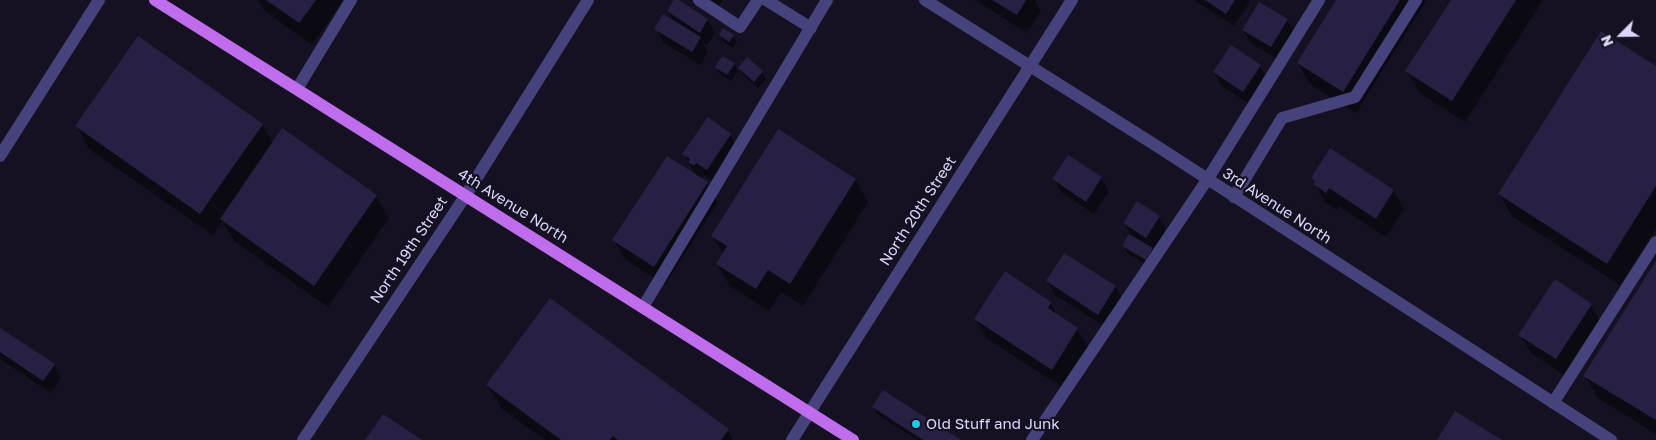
<!DOCTYPE html>
<html>
<head>
<meta charset="utf-8">
<style>
  body { margin:0 }
  #map { position:relative; width:1656px; height:440px; overflow:hidden; background:#151123; font-family:"Golos Text",sans-serif }
  canvas { display:block }
  .north { position:absolute; left:1596px; top:10px; width:50px; height:50px; -webkit-text-stroke:4px #151123; paint-order:stroke; rotate:247deg; font-size:14px; font-weight:700; line-height:20px; text-align:center; color:#ddd8fa }
  .north::after { content:''; display:block; margin:auto; width:18px; height:22px; background:#ddd8fa; clip-path:polygon(50% 0,100% 100%,50% 72%,0 100%) }
</style>
</head>
<body>
<div id="map">
<canvas width="1656" height="440"></canvas>
<div class="north">N</div>
</div>
<script>
const context = document.querySelector('canvas').getContext('2d');
context.lineJoin = 'round';
function fillPath(path, color) { context.fillStyle = color; context.fill(path, 'evenodd'); }
function stroke(path, color, width, dash) { context.strokeStyle = color; context.lineWidth = width; context.lineCap = dash ? 'butt' : 'round'; context.setLineDash(dash || []); context.stroke(path); }
function label(font, color, halo, rows, align = 'center') {
  context.font = font + ' "Golos Text",sans-serif'; context.lineWidth = 4.5; context.setLineDash([]); context.textBaseline = 'middle'; context.strokeStyle = halo; context.fillStyle = color; for (const [text, x, y, turn = 0] of rows) {
    context.save(); context.translate(x, y); context.rotate((+turn || 0) * Math.PI / 180); context.textAlign = isNaN(turn) ? turn : align; if (halo) context.strokeText(text, 0, 0); context.fillText(text, 0, 0); context.restore();
  }
}
const shadow = new Path2D(`
  M258,0H343L312,45L265,11Z
  M675,0L707,20L715,33L707,45L702,42L708,52L700,65L663,42L656,29L674,22L668,11Z
  M707,0H721L722,1L718,7Z
  M975,0H1035L1041,11L1027,33Z
  M1194,0H1249L1250,2L1234,26Z
  M1338,0H1427L1356,113L1311,85L1298,63Z
  M1452,0H1543L1465,122L1420,93L1407,71Z
  M1287,20L1295,33L1278,60L1251,43L1243,30Z
  M720,35L733,36L737,42L733,48L724,42Z
  M748,59L762,72L766,79L758,88L743,75L739,68Z
  M734,64L738,71L731,81L720,74L717,67Z
  M1260,66L1268,79L1251,105L1222,86L1214,72Z
  M1656,67V228L1620,285L1512,216L1499,194Z
  M262,125L273,144L283,130L376,196L389,218L328,307L234,241L222,221L213,235L89,149L77,126Z
  M730,135L738,148L714,182L704,175L701,179L707,183L718,202L665,285L625,259L614,240L697,177L684,154Z
  M1101,178L1109,191L1094,214L1061,192L1053,179Z
  M1312,178L1394,191L1404,209L1386,237L1339,206L1337,210L1325,202Z
  M855,179L868,202L803,306L781,292L769,311L730,286L717,264L723,254L713,236Z
  M1159,217L1166,230L1149,266L1127,253L1124,246L1131,235L1124,223Z
  M1064,255L1115,287L1123,300L1106,327L1055,295L1048,281Z
  M1656,263V434L1598,398L1585,376Z
  M1050,303L1058,316L1077,329L1088,347L1062,387L986,338L975,319Z
  M1591,305L1602,324L1567,377L1531,353L1520,335Z
  M0,329L54,365L61,378L51,393L0,359Z
  M488,385L728,430L733,440H545L501,408Z
  M873,407L959,440H918L877,414Z`);
const building = new Path2D(`
  M266,0H316L299,23Z
  M674,0H679L708,19L700,33L667,11Z
  M992,0H1026L1017,15Z
  M1205,0H1235L1226,14Z
  M1336,0H1400L1343,92L1297,63Z
  M1451,0H1516L1452,101L1405,71Z
  M1259,2L1288,19L1271,47L1242,30Z
  M663,14L701,37L692,52L654,29Z
  M723,28L734,35L729,42L719,35Z
  M1601,31L1656,66V186L1607,264L1498,194Z
  M138,36L263,124L200,214L75,126Z
  M1231,45L1261,65L1243,92L1213,72Z
  M722,56L735,63L727,75L715,67Z
  M747,57L763,71L754,82L738,68Z
  M708,117L731,134L707,170L696,163L694,166L688,162L690,159L682,154Z
  M282,128L377,195L314,286L220,219Z
  M778,129L856,179L790,284L768,270L756,289L716,264L727,246L711,236Z
  M1330,148L1394,190L1376,219L1329,188L1326,193L1313,184L1315,181L1311,178Z
  M1068,155L1102,177L1086,202L1052,179Z
  M667,156L708,182L654,267L612,240Z
  M1137,201L1160,216L1146,238L1123,223Z
  M1129,234L1153,248L1146,260L1122,246Z
  M1064,253L1116,286L1098,315L1046,281Z
  M1656,261V420L1583,376Z
  M1005,271L1051,302L1048,308L1078,328L1052,370L974,319Z
  M1555,279L1592,304L1556,359L1518,335Z
  M550,298L729,429L721,440H618L613,436L610,440H561L486,385Z
  M0,328L55,364L43,381L0,352Z
  M883,390L961,440H923L872,407Z
  M1455,411L1502,440H1437Z
  M383,414L422,440H365Z`);
const minor = new Path2D(`
  M699,0L740,27L758,0
  M766,0L811,28
  M925,0L1152,143L1611,440
  M297,89L351,0
  M0,156L99,0
  M1234,197L1282,118L1355,97L1416,0
  M643,307L827,0
  M1553,403L1656,242
  M303,440L466,195L588,0
  M792,440L1072,0
  M1032,440L1207,180L1319,0`);
const major = new Path2D(`
  M155,0L853,440`);
const markers = [
  [916,424,5,"#1ccae2"]
];
const streetNames = [
  ["4th Avenue North",513,206,32],
  ["3rd Avenue North",1277,206,33],
  ["North 20th Street",918,211,-57],
  ["North 19th Street",409,250,-56]
];
const poiNames = [
  ["Old Stuff and Junk",926,424]
];
fillPath(shadow, '#0007');
fillPath(building, '#272042');
stroke(minor, '#46427c', 12);
stroke(major, '#bf6ded', 12);
for (const [x, y, r, color] of markers) { const dot = new Path2D(); dot.arc(x, y, r, 0, 2 * Math.PI); context.fillStyle = color; context.fill(dot); stroke(dot, '#151123', 2); }
label('15px', '#ddd8fa', '#151123', streetNames);
label('15px', '#ddd8fa', '#151123', poiNames, 'left');
</script>
</body>
</html>
